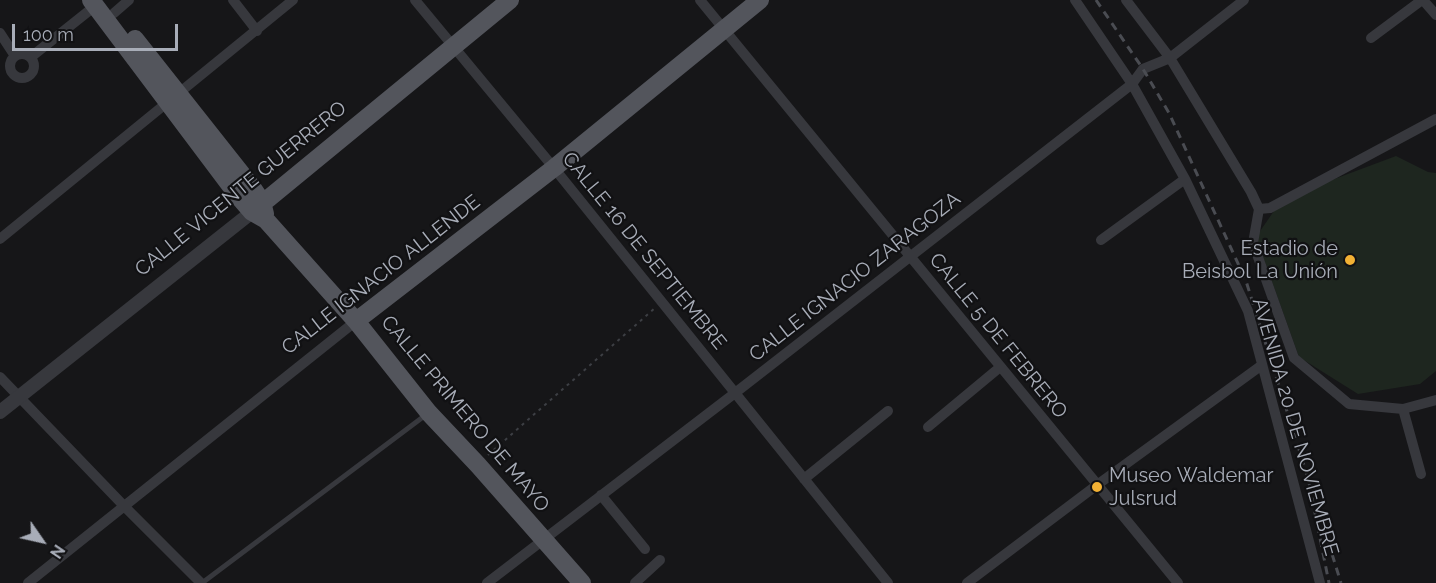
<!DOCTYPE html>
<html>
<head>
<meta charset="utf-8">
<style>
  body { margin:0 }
  #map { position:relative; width:1436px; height:583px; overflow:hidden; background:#161618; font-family:Raleway,sans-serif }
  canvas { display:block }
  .north { position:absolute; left:12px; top:511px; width:60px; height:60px; -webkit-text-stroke:4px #111113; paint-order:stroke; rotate:124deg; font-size:16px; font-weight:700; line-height:24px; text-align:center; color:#a8adb8 }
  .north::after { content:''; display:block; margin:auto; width:21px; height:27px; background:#a8adb8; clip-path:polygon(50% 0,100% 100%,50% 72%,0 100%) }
  .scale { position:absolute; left:12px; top:24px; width:166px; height:27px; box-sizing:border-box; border:3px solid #a8adb8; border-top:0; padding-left:8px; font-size:18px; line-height:21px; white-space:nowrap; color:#a8adb8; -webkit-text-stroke:4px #111113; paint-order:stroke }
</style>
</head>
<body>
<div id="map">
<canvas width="1436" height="583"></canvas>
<div class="north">N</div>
<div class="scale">100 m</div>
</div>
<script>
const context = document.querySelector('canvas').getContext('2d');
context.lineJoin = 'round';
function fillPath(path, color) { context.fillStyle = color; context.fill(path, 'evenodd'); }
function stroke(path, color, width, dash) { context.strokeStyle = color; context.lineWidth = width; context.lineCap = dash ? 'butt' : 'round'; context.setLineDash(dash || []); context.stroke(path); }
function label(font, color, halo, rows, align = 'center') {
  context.font = font + ' Raleway,sans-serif'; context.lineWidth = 4.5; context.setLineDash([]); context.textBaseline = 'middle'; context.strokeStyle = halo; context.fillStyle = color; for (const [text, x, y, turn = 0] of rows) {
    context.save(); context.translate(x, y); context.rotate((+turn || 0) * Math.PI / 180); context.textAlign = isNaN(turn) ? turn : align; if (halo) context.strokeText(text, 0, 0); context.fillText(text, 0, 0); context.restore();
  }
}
const green = new Path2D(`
  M1396,156L1428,172L1436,173V371L1420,384L1358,394L1299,357L1256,237L1276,208L1305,190Z`);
const path = new Path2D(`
  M488,455L655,308`);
const service = new Path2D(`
  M202,583L427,414`);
const minor = new Path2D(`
  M233,0L257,31
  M415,0L554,168L888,583
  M700,0L1178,583
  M1075,0L1132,84L1185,179L1248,311L1320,583
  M1126,0L1170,58L1251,192L1259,209L1253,243L1294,358L1349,404L1403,409L1436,400
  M1423,0L1436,15
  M114,13L129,0
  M0,33L15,56
  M1371,38L1422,0
  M10 66a12 12 0 1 1 24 0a12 12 0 1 1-24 0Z
  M31,57L95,6
  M1259,209L1270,208L1436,119
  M0,239L293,0
  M1101,240L1185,179
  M0,377L125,507L201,583
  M1403,409L1421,474
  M928,427L999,368
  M804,479L888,411
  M601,495L645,549
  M28,583L356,321
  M487,583L735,393L1132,84L1143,69L1170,58L1244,0
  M635,583L660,560
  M967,583L1097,485L1262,365`);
const tertiary = new Path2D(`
  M0,412L252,212`);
const primary = new Path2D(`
  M91,0L239,197L252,212L266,220L356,321L429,413L478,465L582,583
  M135,39L252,187L262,202L265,214
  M252,212L510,0
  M356,321L554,168L760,0`);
const rail = new Path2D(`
  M1096,0L1143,69L1169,113L1246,281L1308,478L1329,583
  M1328,541L1341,583`);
const markers = [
  [1350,260,6,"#f2b134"],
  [1097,487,6,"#f2b134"]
];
const streetNames = [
  ["CALLE VICENTE GUERRERO",241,189,-39],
  ["CALLE 16 DE SEPTIEMBRE",644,251,51],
  ["CALLE IGNACIO ALLENDE",381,275,-38],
  ["CALLE IGNACIO ZARAGOZA",855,277,-38],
  ["CALLE 5 DE FEBRERO",998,336,51],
  ["CALLE PRIMERO DE MAYO",465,414,50],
  ["AVENIDA 20 DE NOVIEMBRE",1295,427,74]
];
const poiNames = [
  ["Estadio de",1338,249],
  ["Beisbol La Unión",1338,272],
  ["Museo Waldemar",1109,476,"left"],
  ["Julsrud",1109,499,"left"]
];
fillPath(green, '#1e261f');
stroke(path, '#3d3f44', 2, [3, 4.5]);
stroke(service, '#37383d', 5);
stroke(minor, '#37383d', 10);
stroke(tertiary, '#37383d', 14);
stroke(primary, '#53555c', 18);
stroke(rail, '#4a4c52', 3, [8, 6]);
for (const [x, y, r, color] of markers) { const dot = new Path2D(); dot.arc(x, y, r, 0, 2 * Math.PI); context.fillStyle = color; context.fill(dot); stroke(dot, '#111113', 2); }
label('20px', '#a8adb8', '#111113', streetNames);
label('20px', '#a8adb8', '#111113', poiNames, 'right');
</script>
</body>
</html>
